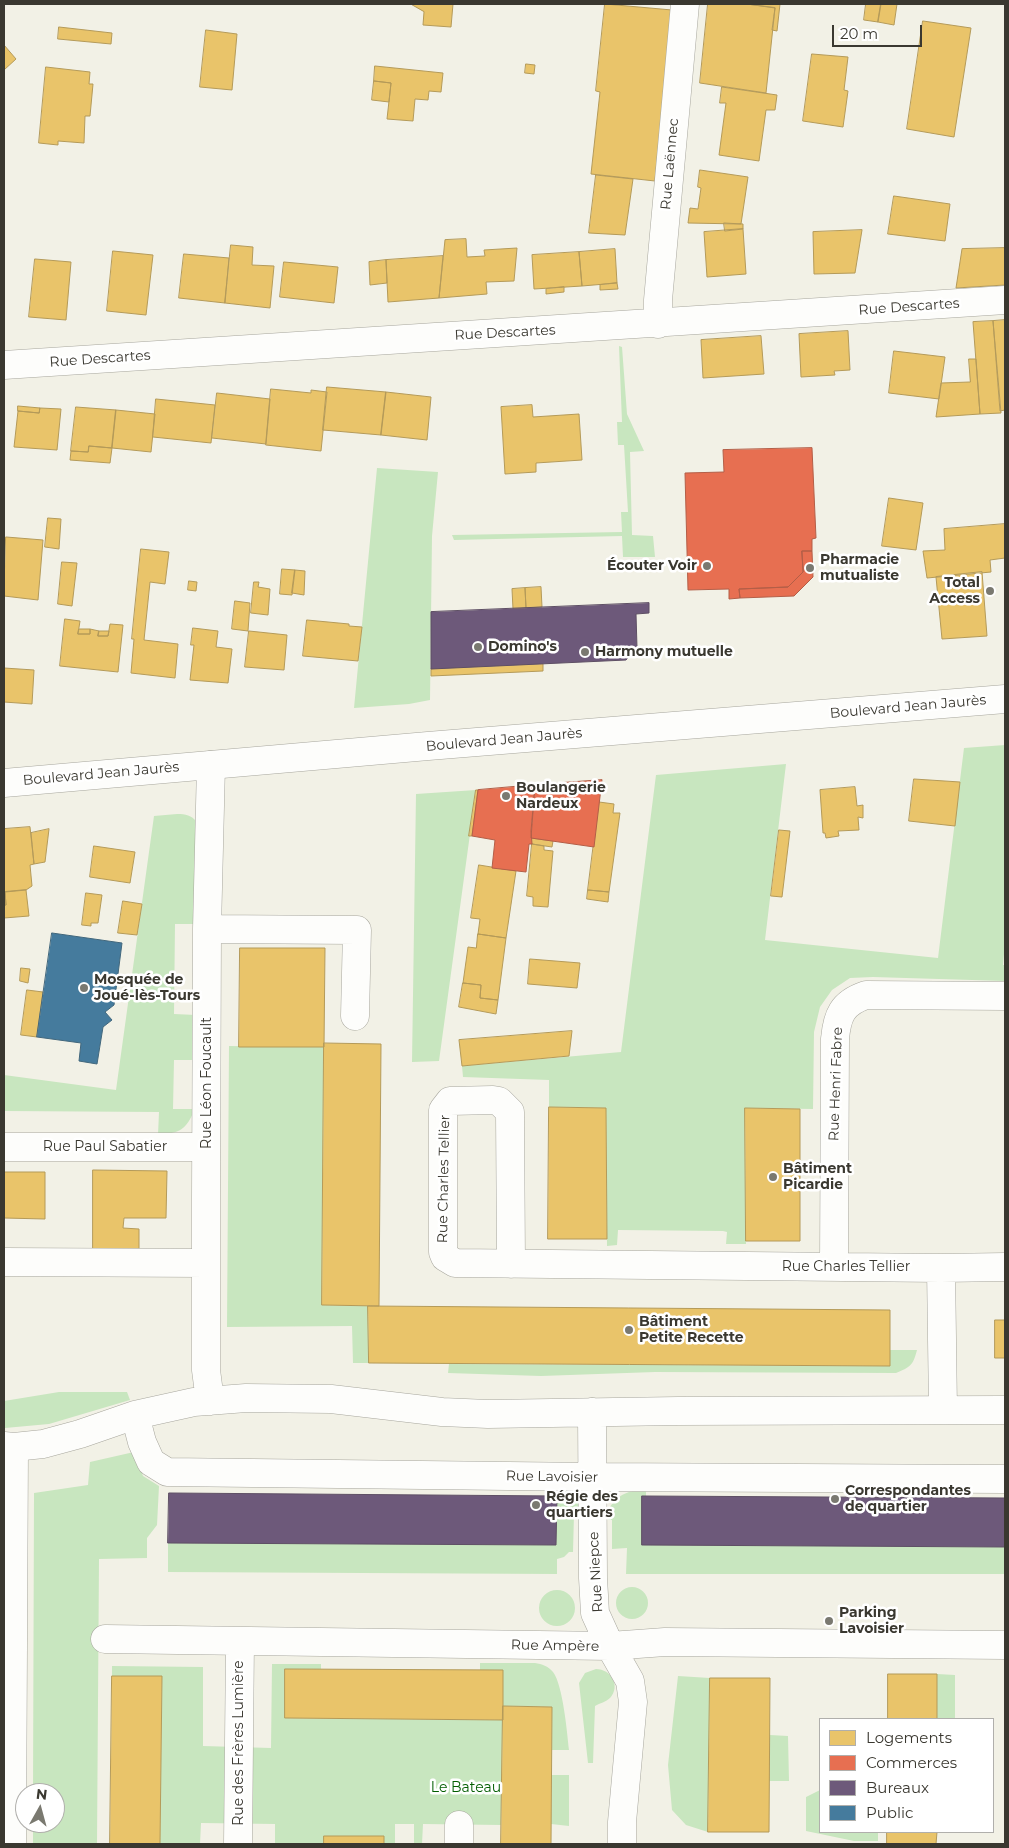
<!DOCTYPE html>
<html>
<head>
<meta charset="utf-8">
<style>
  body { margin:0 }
  #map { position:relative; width:1009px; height:1848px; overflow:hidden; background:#f2f1e6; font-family:Montserrat,sans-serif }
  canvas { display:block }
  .frame { position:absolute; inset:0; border:5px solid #3a3830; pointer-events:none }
  .legend { position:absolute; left:819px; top:1718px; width:175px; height:115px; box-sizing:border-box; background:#fff; border:1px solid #b0afac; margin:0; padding:6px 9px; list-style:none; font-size:15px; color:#3a3830 }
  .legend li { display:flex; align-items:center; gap:10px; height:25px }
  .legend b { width:25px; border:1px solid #b0afac }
  .north { position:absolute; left:15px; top:1783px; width:50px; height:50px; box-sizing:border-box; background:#fff; border:1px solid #b0afac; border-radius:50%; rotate:7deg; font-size:14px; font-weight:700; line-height:20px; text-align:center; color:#3a3830 }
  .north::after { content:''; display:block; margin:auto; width:18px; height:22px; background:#7a7970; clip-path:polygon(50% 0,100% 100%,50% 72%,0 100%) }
  .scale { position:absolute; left:832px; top:25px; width:90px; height:22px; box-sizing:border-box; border:2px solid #3a3830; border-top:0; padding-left:6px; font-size:15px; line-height:18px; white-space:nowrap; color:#3a3830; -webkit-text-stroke:4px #fff; paint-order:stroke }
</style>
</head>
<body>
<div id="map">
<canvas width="1009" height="1848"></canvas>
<div class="frame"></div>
<ul class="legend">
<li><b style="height:14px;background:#e9c46a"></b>Logements</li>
<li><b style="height:14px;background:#e76f51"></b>Commerces</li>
<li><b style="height:14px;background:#6d597a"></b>Bureaux</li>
<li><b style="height:14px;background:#457b9d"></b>Public</li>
</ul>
<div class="north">N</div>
<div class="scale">20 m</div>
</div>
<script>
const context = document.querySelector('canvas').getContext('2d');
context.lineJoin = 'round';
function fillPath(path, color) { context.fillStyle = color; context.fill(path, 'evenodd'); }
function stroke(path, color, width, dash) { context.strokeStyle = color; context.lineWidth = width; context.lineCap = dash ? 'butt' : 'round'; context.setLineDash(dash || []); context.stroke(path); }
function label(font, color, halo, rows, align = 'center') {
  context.font = font + ' Montserrat,sans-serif'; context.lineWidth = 5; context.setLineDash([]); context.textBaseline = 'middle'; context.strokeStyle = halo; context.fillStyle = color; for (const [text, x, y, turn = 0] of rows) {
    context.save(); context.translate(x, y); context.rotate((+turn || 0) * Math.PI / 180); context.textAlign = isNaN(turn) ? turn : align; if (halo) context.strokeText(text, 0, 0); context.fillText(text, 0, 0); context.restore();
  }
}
const green = new Path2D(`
  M619,346L622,347L627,414L644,451L630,452L632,535L653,536L655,557H623L622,536L454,540L452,535L622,532L621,512H628L624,445H618L617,422H622Z
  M377,468L438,472L432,536L430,700L409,704L354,708Z
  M1005,745V943L1003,965H1005V981L873,977L850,978L832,990L820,1007L814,1032L813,1109L745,1108L746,1244H726L727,1232L723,1231L618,1230L617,1245L607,1246L606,1108L549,1107V1080L463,1077L462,1066L621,1052L656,775L786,764L765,940L938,958L964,748Z
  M476,790L439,1061L412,1062L416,794Z
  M177,814C186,814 191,815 197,822V924H175L174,1014L196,1015L197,1060H174L173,1109H195C186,1130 180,1133 158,1135L159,1112L4,1111V1075L116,1090L154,816Z
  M229,1046L324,1047L322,1305L368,1306L369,1363H353L352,1326L227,1327Z
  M890,1350H917C913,1366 910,1367 896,1373L655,1372L541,1376L448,1373L449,1364L889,1366Z
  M59,1392H127L130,1400L49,1424L5,1428L4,1401Z
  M134,1452L143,1476L159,1486L157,1525L147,1538V1558L99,1559L97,1844H33V1823H55V1793H33L34,1493L88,1485L90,1462Z
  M556,1489C575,1490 582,1494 582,1514H574L573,1552H569L564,1557L557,1559V1574L168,1572V1543L556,1545Z
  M646,1489V1496H642V1545L1005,1547V1574H626L627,1548L612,1549V1520L605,1519C611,1498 625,1490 646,1489Z
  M616 1603a16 16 0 1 1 32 0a16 16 0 1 1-32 0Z
  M539 1608a18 18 0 1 1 36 0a18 18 0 1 1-36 0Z
  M480,1663H535C542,1664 548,1666 553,1672C563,1685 567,1732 569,1750H552V1707L503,1706V1670H480Z
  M272,1664H321V1669H285V1718L503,1720L501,1825L423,1824L422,1844H414V1824H395V1844H384V1836H324V1844H275V1824L201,1823L200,1844H160L162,1677L112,1676V1666L203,1667V1746L271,1748Z
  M596,1669C611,1669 621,1686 610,1698C606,1702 600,1703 595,1706L593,1763H588L579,1683L585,1673Z
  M937,1674L955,1675V1718H937Z
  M678,1676L710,1678L708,1832L686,1825L672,1810L668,1765Z
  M770,1735L788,1736L789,1781H769Z
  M552,1775H569V1826L551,1824Z
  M820,1790V1832H878V1841H854L806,1831V1797Z`);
const homes = new Path2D(`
  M411,4H453L451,27L423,25L424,12Z
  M605,4L672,10L655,181L591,174L600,92L596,91Z
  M708,4H747L775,8L766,93L700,83Z
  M747,4H780L777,31L772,30L775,8Z
  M866,4H881L878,22L864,20Z
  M881,4H897L894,25L878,22Z
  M923,21L971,28L954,137L907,129Z
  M59,27L112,33L111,44L58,39Z
  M206,30L237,34L232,90L200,87Z
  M4,45L16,59L4,70Z
  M812,54L848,57L844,90L848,91L843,127L803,121Z
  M526,64L535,65L534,74L525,73Z
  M375,66L443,73L441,92L429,91L428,100L415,99L413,121L387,119L391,83L374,81Z
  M46,67L90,72L89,84H93L90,116H85L84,143L58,141V145L39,143Z
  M374,81L391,83L389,102L372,100Z
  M722,87L777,95L775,110H766L759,161L719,155L726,103H720Z
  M700,170L748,177L741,224L688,223L690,208L698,209L701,188L698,187Z
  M596,175L633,179L625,235L589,233Z
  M894,196L950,204L945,241L888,234Z
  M724,223L743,224V229L725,231Z
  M743,229L746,274L707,277L704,232Z
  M862,230L855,273L814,274L813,232Z
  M466,239L467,257L485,256L484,250L517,248L514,281L486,282L487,294L439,298L445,240Z
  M231,245L253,247L252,265L274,266L270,308L225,303Z
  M1005,248V285L956,288L962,249Z
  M615,249L617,283L582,286L579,252Z
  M113,251L153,255L146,315L107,311Z
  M579,252L582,286L534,289L532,255Z
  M184,254L229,258L225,303L179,298Z
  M443,256L439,298L388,302L386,260Z
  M35,259L71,262L66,320L29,317Z
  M386,260L387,283L370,285L369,262Z
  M284,262L338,267L334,303L280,297Z
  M617,283L618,289L600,290V285Z
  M564,287V292L546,294V289Z
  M1005,320V410L1000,411L993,321Z
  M993,321L1001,413L980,414L973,322Z
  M848,331L850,370L834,371L835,375L801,377L799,334Z
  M761,336L764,374L703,378L701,340Z
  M894,351L945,357L939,399L889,393Z
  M969,359H976L980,414L936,417L941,383L970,382Z
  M327,387L386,392L381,435L323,430Z
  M271,389L311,393V390L327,392L321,451L266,445Z
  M386,392L431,397L427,440L381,435Z
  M217,393L270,399L266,444L212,438Z
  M156,399L215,405L211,443L153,437Z
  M532,405L533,417L579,414L582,460L536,463V472L505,474L501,407Z
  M18,406L40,408L39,413L18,411Z
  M76,407L116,410L112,448L89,446L88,452L71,451Z
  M40,408L61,409L57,450L14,447L18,411L39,413Z
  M116,410L155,414L151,452L112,448Z
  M89,446L112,448L110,463L70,460L71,451L88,452Z
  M889,498L923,503L916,550L882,546Z
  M48,518L61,519L59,549L45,547Z
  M1005,524V558L990,560L991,572L927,578L923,551L945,550L944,529Z
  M6,537L43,540L38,600L4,596Z
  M141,549L169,552L165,584L150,582L144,640L178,644L175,678L131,673L134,639H132Z
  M62,562L77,563L72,606L58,604Z
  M282,569L295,570L292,595L280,594Z
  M295,570L305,571L304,595L292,593Z
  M982,572L987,636L942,639L936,577Z
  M189,581L197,582L196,591L188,590Z
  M254,582H259L258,587L270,589L268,615L251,613Z
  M541,587L542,607L526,608L525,588Z
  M525,588L526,608L513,609L512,589Z
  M235,601L250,603L248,631L232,629Z
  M65,619L80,621L78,634H90V629L99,631L98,636H108L110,624L123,625L118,672L60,666Z
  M307,620L349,624V626L362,627L358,661L303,656Z
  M193,628L218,631L216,647L232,649L228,683L190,680L194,645H191Z
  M79,629H90V634H78Z
  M99,631H109L108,636H98Z
  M249,631L287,635L284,670L245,667Z
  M543,664V671L431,676V669Z
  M4,668L34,670L32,704L4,702Z
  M914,779L960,782L955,826L909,821Z
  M855,787L857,806L863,805V818L858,817L859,830L838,831L839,836L826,838L825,833H823L820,790Z
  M476,790H478L472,836H469Z
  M599,802L614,804L613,813H620L609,892L588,890Z
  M30,827L34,864L30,865L32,886L26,890L5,892L6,905H4V829Z
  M49,829L45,862L34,864L31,833Z
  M779,830L790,831L782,897L771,896Z
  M531,838L553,841L552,847L532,844Z
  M532,844L544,846V850L553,851L548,907L533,906V897L527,896Z
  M94,846L135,852L130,883L90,877Z
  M479,865L516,871L506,938L478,934L480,919L471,918Z
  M26,890L29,916L4,918V905H6L5,892Z
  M588,890L609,892L608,902L587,899Z
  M86,893L102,895L98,923H91V926L82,925Z
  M123,901L142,904L137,935L118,933Z
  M478,934L506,938L498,1000L480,998L481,985L463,983L468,947L476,948Z
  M240,948H325L324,1047H239Z
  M530,959L580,963L577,988L528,984Z
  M21,968L30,969L28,983L20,981Z
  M463,983L481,985L480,998L498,1000L496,1014L459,1007Z
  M27,990L43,992L37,1037L21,1035Z
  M572,1031L569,1056L462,1066L459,1040Z
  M324,1043L381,1044L379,1306L322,1305Z
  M549,1107L606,1108L607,1239H548Z
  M745,1108L800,1109V1241H746Z
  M93,1170L167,1171L166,1218H124L123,1228L139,1229V1250L93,1249Z
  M4,1172H45V1219L4,1218Z
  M368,1306L890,1310V1366L369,1363Z
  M995,1320H1005V1358H995Z
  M285,1669L503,1670V1720L285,1718Z
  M888,1674H937V1719H888Z
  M112,1676H162L160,1844H110Z
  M710,1678H770L769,1832H708Z
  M503,1706L552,1707L551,1844H501Z
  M887,1832H937L936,1844H887Z
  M324,1836H384V1844H324Z`);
const shops = new Path2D(`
  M812,448L816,538L812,539V551H802L803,572L788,587L739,589L740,598L729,599V589L688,590L685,473L724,472L723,450Z
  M802,551H812L813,577L794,596L740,598L739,589L788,587L803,572Z
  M602,780L594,847L531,838L535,785Z
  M535,785L531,831L532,844H529L526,872L492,868L495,840L472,836L478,790Z`);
const offices = new Path2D(`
  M649,603V613L636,614L637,648L626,660L431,669V612Z
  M169,1493L557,1496L556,1545L168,1543Z
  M642,1496L1005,1498V1547L642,1545Z`);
const public = new Path2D(`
  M52,933L122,943L114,1005L105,1012L112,1020L103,1027L97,1064L79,1061L81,1043L37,1037Z`);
const street = new Path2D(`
  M658,324V300L685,4
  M4,365L1005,300
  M207,929L357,930L355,1016
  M4,1147H206
  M4,1262L206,1263
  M511,1264L510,1112L499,1101L493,1100L450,1101L443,1110V1252L445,1257L455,1263L941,1268L1005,1267
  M834,1267L835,1039C837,1016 842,1003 866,995L1005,996
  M941,1268L943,1410
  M210,1401L206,1370V1198L207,929L211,765
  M592,1412L593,1578L595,1613L610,1646L630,1681L633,1702L622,1822V1844
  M135,1415L142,1442L151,1462L167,1472L593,1477L1005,1479
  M4,1446L14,1447L43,1444L80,1434L135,1415L194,1402L246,1398L331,1399L442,1412L488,1414L678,1411L1005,1410
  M105,1639L610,1646L665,1642L1005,1645
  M12,1844L14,1447
  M238,1844L240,1641
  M459,1844V1825`);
const primary = new Path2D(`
  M4,783L428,746L1005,699`);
const markers = [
  [707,566,5,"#7a7970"],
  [810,568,5,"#7a7970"],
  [990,591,5,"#7a7970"],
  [478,647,5,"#7a7970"],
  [585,652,5,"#7a7970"],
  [506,796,5,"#7a7970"],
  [84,988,5,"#7a7970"],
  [773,1177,5,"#7a7970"],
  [629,1330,5,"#7a7970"],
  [835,1499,5,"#7a7970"],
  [536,1505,5,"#7a7970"],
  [829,1621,5,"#7a7970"]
];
const streetNames = [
  ["Rue Laënnec",670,164,-85],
  ["Rue Descartes",909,307,-4],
  ["Rue Descartes",505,333,-3],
  ["Rue Descartes",100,359,-4],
  ["Boulevard Jean Jaurès",908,707,-5],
  ["Boulevard Jean Jaurès",504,740,-5],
  ["Boulevard Jean Jaurès",101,774,-5],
  ["Rue Léon Foucault",207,1083,-90],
  ["Rue Henri Fabre",836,1084,-88],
  ["Rue Paul Sabatier",105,1147],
  ["Rue Charles Tellier",444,1179,-89],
  ["Rue Charles Tellier",846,1267],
  ["Rue Lavoisier",552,1477,1],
  ["Rue Niepce",596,1572,-93],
  ["Rue Ampère",555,1646,1],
  ["Rue des Frères Lumière",239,1743,-90]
];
const poiNames = [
  ["Pharmacie",820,560],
  ["mutualiste",820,576],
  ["Écouter Voir",697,566,"right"],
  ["Total",980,583,"right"],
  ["Access",980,599,"right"],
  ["Domino's",488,647],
  ["Harmony mutuelle",595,652],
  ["Boulangerie",516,788],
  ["Nardeux",516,804],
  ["Mosquée de",94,980],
  ["Joué-lès-Tours",94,996],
  ["Bâtiment",783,1169],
  ["Picardie",783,1185],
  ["Bâtiment",639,1322],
  ["Petite Recette",639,1338],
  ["Correspondantes",845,1491],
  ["de quartier",845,1507],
  ["Régie des",546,1497],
  ["quartiers",546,1513],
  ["Parking",839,1613],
  ["Lavoisier",839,1629]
];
const parkNames = [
  ["Le Bateau",466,1788]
];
fillPath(green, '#c8e6bf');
fillPath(homes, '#e9c46a');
stroke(homes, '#b49a59', 1);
fillPath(shops, '#e76f51');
stroke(shops, '#b35e47', 1);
fillPath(offices, '#6d597a');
stroke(offices, '#5e4f64', 1);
fillPath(public, '#457b9d');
stroke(public, '#42677c', 1);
stroke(street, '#a7a69d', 29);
stroke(primary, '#a7a69d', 29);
stroke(street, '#fdfdfb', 28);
stroke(primary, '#fdfdfb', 28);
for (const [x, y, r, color] of markers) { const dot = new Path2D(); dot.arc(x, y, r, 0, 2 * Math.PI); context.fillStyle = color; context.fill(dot); stroke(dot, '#fff', 2); }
label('14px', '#3a3830', '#fff', streetNames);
label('bold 14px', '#3a3830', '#fff', poiNames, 'left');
label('14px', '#025d00', '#fff', parkNames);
</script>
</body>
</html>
